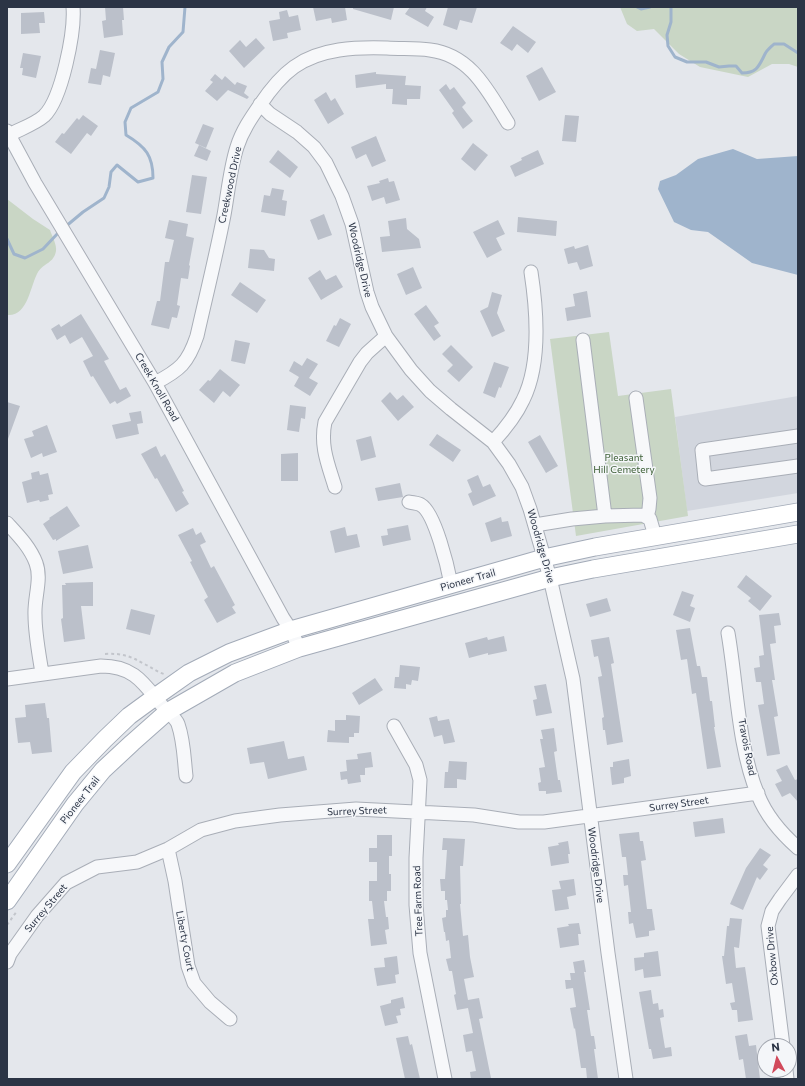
<!DOCTYPE html>
<html>
<head>
<meta charset="utf-8">
<style>
  body { margin:0 }
  #map { position:relative; width:805px; height:1086px; overflow:hidden; background:#e4e7ec; font-family:Commissioner,sans-serif }
  canvas { display:block }
  .frame { position:absolute; inset:0; border:8px solid #2b3445; pointer-events:none }
  .north { position:absolute; left:757px; top:1038px; width:40px; height:40px; box-sizing:border-box; background:#f4f6f9; border:1px solid #a4a8b1; border-radius:50%; rotate:353deg; font-size:11px; font-weight:700; line-height:16px; text-align:center; color:#2b3445 }
  .north::after { content:''; display:block; margin:auto; width:14px; height:18px; background:#d1495b; clip-path:polygon(50% 0,100% 100%,50% 72%,0 100%) }
</style>
</head>
<body>
<div id="map">
<canvas width="805" height="1086"></canvas>
<div class="frame"></div>
<div class="north">N</div>
</div>
<script>
const context = document.querySelector('canvas').getContext('2d');
context.lineJoin = 'round';
function fillPath(path, color) { context.fillStyle = color; context.fill(path, 'evenodd'); }
function stroke(path, color, width, dash) { context.strokeStyle = color; context.lineWidth = width; context.lineCap = dash ? 'butt' : 'round'; context.setLineDash(dash || []); context.stroke(path); }
function label(font, color, halo, rows, align = 'center') {
  context.font = font + ' Commissioner,sans-serif'; context.lineWidth = 3; context.setLineDash([]); context.textBaseline = 'middle'; context.strokeStyle = halo; context.fillStyle = color; for (const [text, x, y, turn = 0] of rows) {
    context.save(); context.translate(x, y); context.rotate((+turn || 0) * Math.PI / 180); context.textAlign = isNaN(turn) ? turn : align; if (halo) context.strokeText(text, 0, 0); context.fillText(text, 0, 0); context.restore();
  }
}
const built = new Path2D(`
  M798,396V493L687,511L675,417Z`);
const green = new Path2D(`
  M620,7H798V67L789,64H772L748,77L700,67L679,54L654,29L637,31L627,24Z
  M7,199L33,219L50,230C52,236 57,245 56,251C54,263 44,263 38,272C30,286 28,317 7,315Z
  M609,332L618,396L671,389L688,516L576,536L550,339Z`);
const water = new Path2D(`
  M733,149L757,159L798,156V275L752,263L708,232L691,230L674,222L658,189L660,181L676,175L698,159Z`);
const stream = new Path2D(`
  M637,7L641,9L650,7
  M671,7V22L667,35L668,46L675,57L687,62H706L719,67L729,66H736L742,73C757,73 759,66 765,54C767,50 771,47 774,44H784L798,53
  M65,227L83,212L104,198L109,187L111,172L117,165L138,182L153,178C153,156 146,147 126,135L125,122L131,108L158,92L163,79L162,62L169,47L183,32L185,7
  M7,239L14,254L25,258L43,249L59,232`);
const building = new Path2D(`
  M105,7H123L124,20H122L123,35L104,38L102,21L106,20Z
  M313,7H345L347,20L332,23L331,18L316,21Z
  M353,7H394L391,20L353,9Z
  M410,7H427L425,11L434,17L428,27L405,14Z
  M448,7H477L472,23L460,20L457,30L443,25Z
  M287,10L289,17L298,15L301,30L287,33L288,38L273,41L269,21L280,19L279,12Z
  M44,12L45,23H39L40,33L21,34V13Z
  M513,26L536,42L528,53L517,44L512,51L500,43Z
  M256,38L265,48L244,68L229,51L240,40L246,47Z
  M100,50L115,53L110,77L103,75L101,85L88,83L91,68L96,69Z
  M23,53L41,56L36,78L22,75L23,68H20Z
  M542,67L556,92L539,101L526,76Z
  M376,72V74L406,76L405,85L421,86L420,99H407V105L392,104L393,89H386V84L356,88L355,75Z
  M215,74L222,80L225,76L235,85L237,82L247,86L244,93L249,97L247,99L228,90L217,101L205,91L213,82L210,80Z
  M446,84L450,90L454,87L466,103L462,107L473,121L463,129L452,113L454,111L439,90Z
  M326,92L331,101L335,98L344,114L328,124L314,100Z
  M83,115L98,126L91,136L87,133L71,154L55,142L62,133L64,134L77,118L79,120Z
  M565,115L579,116L576,142L562,141Z
  M203,124L214,128L206,148L195,143Z
  M376,136L386,161L372,167L366,154L356,159L351,147Z
  M473,143L488,155L475,171L461,159Z
  M199,145L211,151L207,161L194,156Z
  M278,150L298,167L290,178L269,162Z
  M538,150L544,164L515,177L510,166L522,160L521,158Z
  M192,175L207,177L201,214L186,212Z
  M388,178L389,182L394,181L400,200L386,204L384,197L372,201L367,186L380,183L379,181Z
  M272,188L284,190L282,200L287,201L285,216L261,212L264,195L270,196Z
  M324,214L332,235L318,240L310,220Z
  M518,217L557,221L556,236L517,232Z
  M406,218L407,229L419,239L421,248L382,252L380,237L390,236L388,221Z
  M169,220L188,224L186,236L194,238L189,265L190,266L188,279L181,278L177,305L180,306L177,318L172,317L169,329L151,325L157,301H160L165,262H169L174,240L165,238Z
  M498,220L505,234L496,238L502,250L487,258L473,232Z
  M588,245L593,266L580,270L577,262L568,264L564,249L574,246L575,249Z
  M250,249L264,250L269,258L275,259L274,271L248,268Z
  M413,267L422,288L406,295L397,274Z
  M320,270L326,280L336,275L343,287L321,300L308,278Z
  M240,282L266,300L257,313L231,295Z
  M587,291L591,317L567,321L565,308L575,306L573,294Z
  M492,292L502,295L497,313L505,331L492,337L480,311L488,307Z
  M426,305L439,323L434,326L441,336L434,341L414,314Z
  M81,314L109,359L104,361L120,390L126,387L131,396L117,404L115,401L110,404L93,376L91,377L83,361L93,356L82,337L70,344L65,335L57,340L51,329L59,324L61,327Z
  M340,318L351,324L339,347L326,341L334,325L336,326Z
  M235,340L250,343L245,364L231,361Z
  M451,345L473,367L459,382L447,371L453,365L442,354Z
  M307,358L318,364L309,378L318,383L310,396L294,386L299,377L289,371L294,361L302,366Z
  M494,362L509,367L501,388L499,387L495,398L483,393Z
  M220,369L240,385L230,397L223,391L214,403L199,390L208,380L210,381Z
  M390,392L397,400L403,395L414,407L398,421L381,401Z
  M7,402L20,406L8,439H7Z
  M290,405L306,407L305,419L301,418L299,432L287,430Z
  M141,411L143,423L137,424L139,434L116,439L112,425L131,421L129,413Z
  M47,425L57,452L43,457L42,453L31,458L24,439L34,436L32,431Z
  M437,434L461,450L453,462L429,445Z
  M540,435L558,466L546,473L528,442Z
  M371,436L376,457L361,461L356,440Z
  M156,446L161,457L165,454L184,491L182,492L189,504L176,512L157,478L155,479L141,454Z
  M298,453V481H281V454Z
  M39,471L40,475L48,473L53,494L48,495L49,500L40,502L39,500L27,503L22,482L32,479L31,473Z
  M478,475L483,487L490,484L496,496L473,506L468,494L472,492L467,480Z
  M400,483L403,497L378,501L375,488Z
  M67,506L80,526L56,541V539L53,540L43,524L50,519L49,518Z
  M501,517L502,522L508,521L512,536L491,542L485,523Z
  M408,525L411,540L383,546L381,536L388,535L387,529Z
  M345,527L347,536L357,534L360,547L335,553L330,531Z
  M193,528L196,535L201,532L206,542L200,545L211,568L214,566L235,605L232,607L236,613L217,623L204,600L208,597L190,562L192,561L178,535Z
  M88,545L93,568L63,574L58,551Z
  M746,575L772,596L760,611L748,601L751,598L737,587Z
  M93,582V606H81L85,639L64,642L61,619L63,618L62,585H66L65,583Z
  M682,591L694,595L690,606L695,608L690,622L673,615Z
  M607,598L611,611L590,617L586,604Z
  M131,609L155,615L150,635L126,629Z
  M779,613L781,625L774,626L776,643L770,644L775,680H772L778,716L774,717L780,754L767,756L758,705L764,704L761,682H756L754,668L760,667L759,656L764,655L759,615Z
  M690,628L697,666H700L702,677H707L710,701H712L715,727H714L721,767L707,769L696,693L692,694L687,659L681,660L676,630Z
  M504,636L507,651L488,655V653L469,658L465,643L487,637L488,640Z
  M609,637L614,663L611,664L623,742L607,745L605,730H603L602,718L604,717L598,677L602,676L598,656L594,657L591,640Z
  M400,665L420,667L418,681L412,680L411,685L406,684V689L394,688L395,677H399Z
  M375,678L383,690L359,705L352,693Z
  M546,684L552,713L536,716L533,700L537,699L534,686Z
  M45,703L47,718H49L52,752L32,754L30,742L18,743L15,718L26,717L25,705Z
  M346,715L360,716L359,733H354V737H349V743L327,742L328,730L335,731V720H346Z
  M437,716L438,721L449,719L455,742L444,744L442,735L434,737L429,718Z
  M554,728L557,751L554,752L558,780H560L562,792L546,794V791H539L538,783L541,782L539,768L545,767L540,739H543L541,730Z
  M284,741L288,759L304,756L307,770L268,779L264,762L250,764L247,748Z
  M371,752L373,767L365,768V775H360L361,782L348,784L347,779L341,780L340,772L347,771L346,760L358,759L357,754Z
  M629,759L631,776L624,778V783L612,785L610,767H613V762Z
  M449,761L467,762L466,780L457,779V788H444L445,772H448Z
  M787,765L795,780L798,779V802L790,793L782,797L775,784L782,781L776,770Z
  M723,818L725,833L695,837L693,822Z
  M639,832L640,841H643L646,860L641,861L647,909H652L655,930L649,931V936L636,938L633,923L629,924L628,912H631L628,885L624,886L623,875H628L626,857H622L619,834Z
  M377,835H392V856H389V874H391V891H387V901H384L386,917H388L389,929L385,930L387,944L371,946L368,919H374L372,901H369V881H377V862H369V848H377Z
  M443,838L465,839L463,866H460L461,904H460L463,936L468,935L470,957L474,977L464,979L468,1000L479,998L483,1018L479,1019L491,1078L489,1079H471L470,1072L476,1071L472,1051L466,1052L463,1035L473,1033L468,1008L457,1010L454,995L456,994L452,971H449L446,959L451,958L449,940L446,941L445,932H444L442,918L446,917V910H448L447,900H445V891H441L440,879H445L447,850H442Z
  M568,841L570,854H568L569,863L551,866L548,847L559,845L558,843Z
  M760,848L771,855L763,865L768,869L760,880L757,877L743,910L730,904L746,868Z
  M574,879L576,895L567,897L569,909L555,911L552,890L561,889L559,881Z
  M730,918L742,919L739,948L734,947L736,968L745,967L753,1020L738,1022L737,1010H732L730,1003L735,1002L732,983L726,984L722,956H724L727,926H729Z
  M579,923L581,934H578L579,945L560,948L557,928L569,926L568,924Z
  M658,951L661,976L644,978L643,969L635,971L634,958L644,957V953Z
  M397,956L399,974L395,975L396,983L377,986L374,968L385,967L384,958Z
  M584,960L586,972H584L590,1010H587L591,1036H594L596,1049H594L598,1079H587L586,1068H581L575,1028L574,1029L570,1008L576,1007L573,988L566,989L565,980H571L570,973H575L573,962Z
  M651,990L653,1004L658,1003L659,1010L663,1009L664,1017L660,1018L665,1048L671,1047L672,1056L653,1059L651,1049H649L639,992Z
  M403,997L405,1008L400,1009L401,1015L396,1016L398,1023L385,1026L380,1006L391,1003V1000Z
  M747,1034L749,1046L756,1045L760,1079H746L743,1059L739,1060L735,1036Z
  M408,1036L410,1045L412,1044L420,1079H405L396,1038Z`);
const path = new Path2D(`
  M105,654C121,653 131,656 144,664C151,667 157,672 164,674
  M7,925L17,911`);
const minor = new Path2D(`
  M260,104L270,114L297,132L314,147L326,163L342,196L352,224L367,292L372,307L386,336L411,370L430,391L451,409L493,442L509,464L522,487L530,509L550,578L573,679L608,953L626,1079
  M7,131L35,183L155,383L283,618L291,630L299,648
  M9,135C20,129 35,124 44,116C62,99 75,31 73,7
  M583,340L605,516
  M155,383C180,370 188,363 197,336C206,296 216,256 224,215C228,193 230,169 237,147C242,131 251,118 260,105C270,90 280,77 294,67C320,48 357,47 387,48C401,49 416,48 430,50C471,55 488,91 508,123
  M636,398L650,498L649,509L647,517
  M798,436L702,450L705,479L798,466
  M493,442C505,429 516,415 523,400C541,364 537,311 531,272
  M335,487C328,464 320,446 325,422L360,362L367,353L386,336
  M409,502C413,503 418,503 421,505C435,513 448,568 451,584
  M7,523C18,535 30,547 36,563C42,579 34,598 35,615C35,634 39,654 42,673
  M535,525L572,519L605,516L643,515L650,519L655,536
  M728,633C737,685 738,747 758,795C766,815 782,834 798,848
  M7,679L101,666C135,666 144,684 164,708C168,713 176,718 178,724C184,741 184,759 186,776
  M394,726L416,765L420,780L416,858V905L420,953L445,1079
  M168,849L175,881L188,966L194,983L210,1002L230,1019
  M7,962L10,954L37,916L66,883L97,867L137,862L168,849L201,830L235,821L280,815L356,809L474,815L519,822H544L758,793
  M783,1046L768,926L772,911L780,899L798,875
  M786,1070L787,1079`);
const major = new Path2D(`
  M7,864L73,772L105,739L129,716L155,697L189,673L229,653L291,630L544,558L595,547L798,512
  M7,901L75,804L103,770L132,743L167,712L235,673L299,648L550,578L593,569L798,534`);
const streetNames = [
  ["Creekwood Drive",230,185,-78],
  ["Woodridge Drive",360,260,77],
  ["Creek Knoll Road",157,387,60],
  ["Woodridge Drive",541,546,74],
  ["Pioneer Trail",468,580,-16],
  ["Travois Road",747,747,79],
  ["Pioneer Trail",80,800,-52],
  ["Surrey Street",679,804,-8],
  ["Surrey Street",357,811,-2],
  ["Woodridge Drive",596,865,83],
  ["Tree Farm Road",418,901,-92],
  ["Surrey Street",46,908,-50],
  ["Liberty Court",185,941,79],
  ["Oxbow Drive",772,956,-95]
];
const parkNames = [
  ["Pleasant",624,458],
  ["Hill Cemetery",624,470]
];
fillPath(built, '#d2d6de');
fillPath(green, '#c9d6c5');
fillPath(water, '#9fb4cc');
stroke(stream, '#9fb4cc', 3);
fillPath(building, '#bbc0ca');
stroke(minor, '#a9aeb7', 15);
stroke(major, '#a3abb8', 19);
stroke(path, '#c2c5cb', 2, [3, 3]);
stroke(minor, '#f7f8fa', 13);
stroke(major, '#fff', 17);
label('10px', '#2b3445', '#f4f6f9', streetNames);
label('10px', '#3f6138', '#f4f6f9', parkNames);
</script>
</body>
</html>
